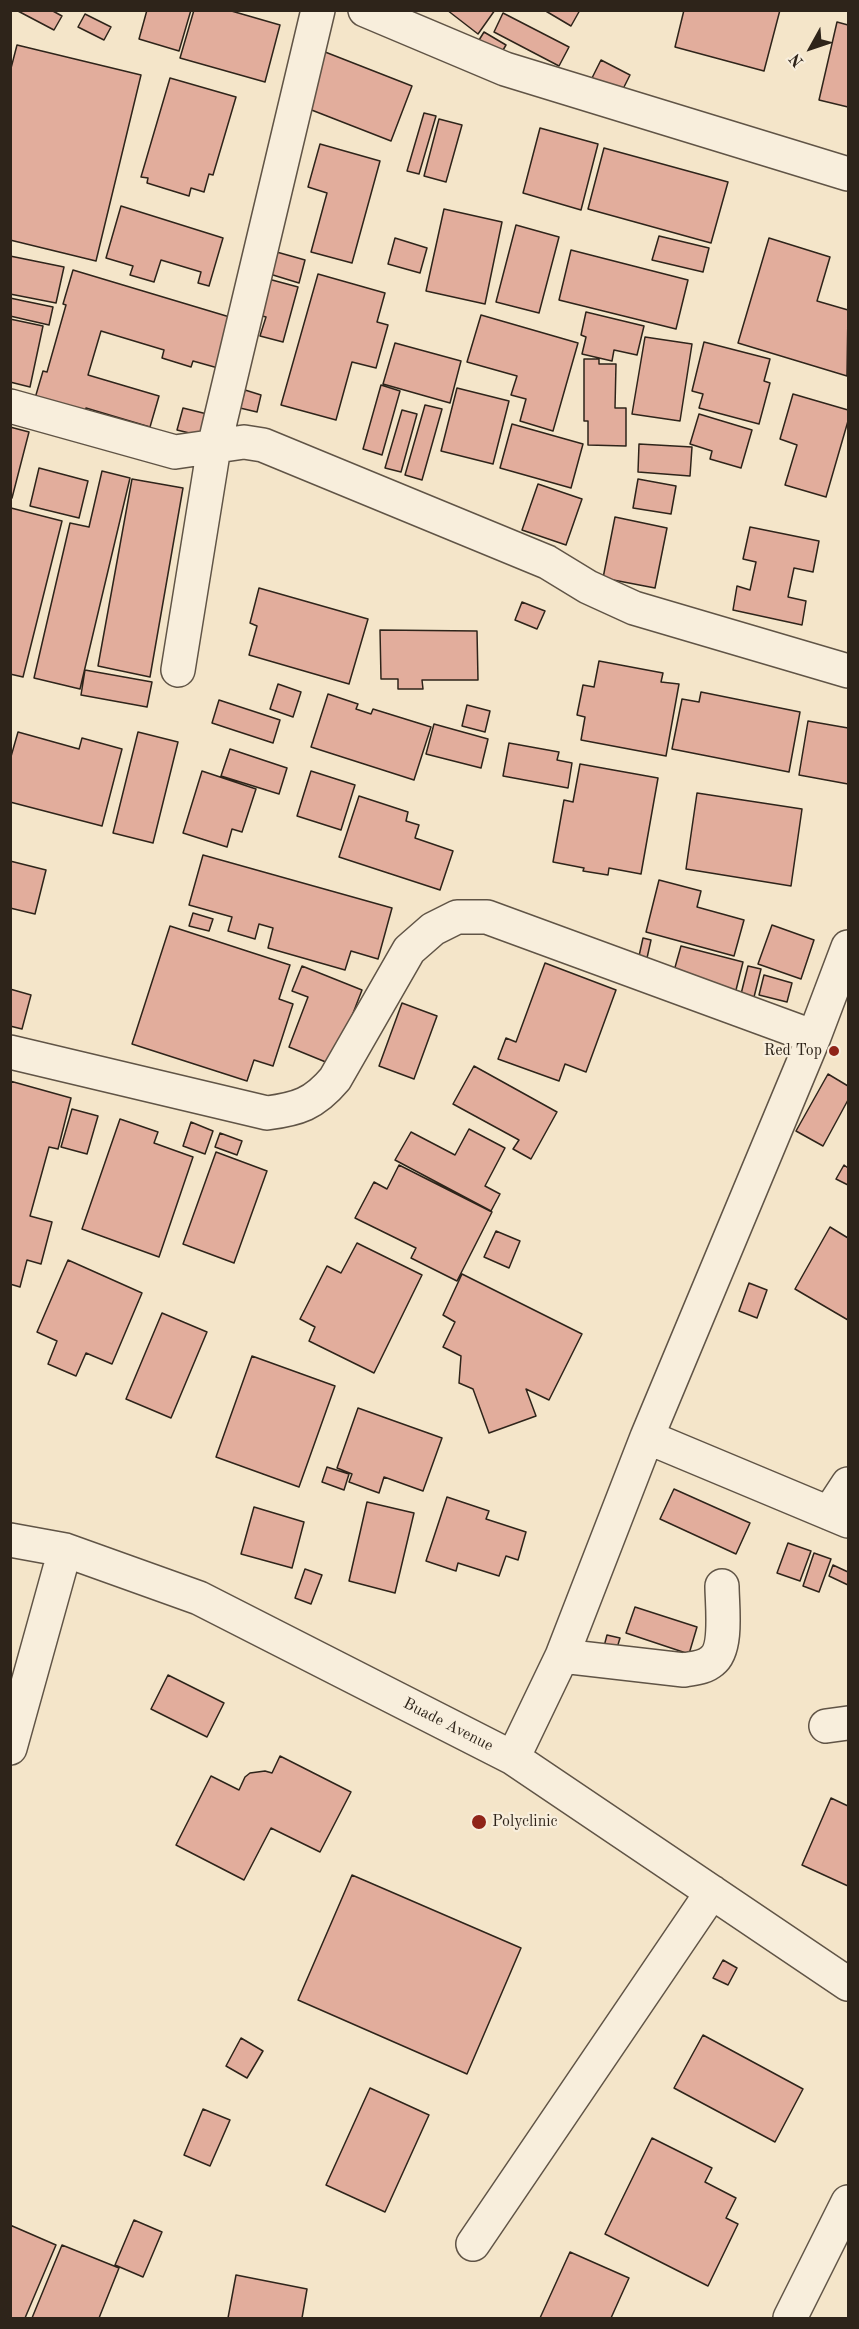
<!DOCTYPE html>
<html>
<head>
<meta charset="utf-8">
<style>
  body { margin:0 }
  #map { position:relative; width:859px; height:2329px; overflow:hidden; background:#f4e5c9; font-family:"Old Standard TT",serif }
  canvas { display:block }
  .frame { position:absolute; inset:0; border:12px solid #2e241a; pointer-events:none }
  .north { position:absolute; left:781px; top:18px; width:60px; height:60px; -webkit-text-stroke:4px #f8eedc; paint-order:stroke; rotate:230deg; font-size:16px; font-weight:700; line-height:24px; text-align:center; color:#2e241a }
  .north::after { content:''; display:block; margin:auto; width:21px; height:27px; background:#2e241a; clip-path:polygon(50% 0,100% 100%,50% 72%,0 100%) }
</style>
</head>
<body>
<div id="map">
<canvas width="859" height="2329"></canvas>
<div class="frame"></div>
<div class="north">N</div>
</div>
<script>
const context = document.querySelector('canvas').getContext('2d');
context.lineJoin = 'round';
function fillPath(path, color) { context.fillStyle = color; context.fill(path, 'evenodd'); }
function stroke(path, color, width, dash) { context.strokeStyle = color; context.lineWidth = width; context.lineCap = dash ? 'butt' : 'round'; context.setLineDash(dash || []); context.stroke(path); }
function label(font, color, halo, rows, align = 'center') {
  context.font = font + ' "Old Standard TT",serif'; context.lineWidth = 4.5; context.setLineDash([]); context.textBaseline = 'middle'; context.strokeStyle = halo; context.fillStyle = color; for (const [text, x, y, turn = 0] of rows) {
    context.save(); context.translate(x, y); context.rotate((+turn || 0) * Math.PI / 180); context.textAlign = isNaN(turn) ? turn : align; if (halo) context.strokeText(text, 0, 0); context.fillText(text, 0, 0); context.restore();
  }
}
const building = new Path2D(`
  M16,10H51L62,16L54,30Z
  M147,10H191L179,51L139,39Z
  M194,10H228L280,25L265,82L180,58Z
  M447,10H495L478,34Z
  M544,10H580L571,26Z
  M684,10H780L764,71L675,47Z
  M503,13L569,47L559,66L494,32Z
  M85,14L111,27L104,40L78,27Z
  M837,22L848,25V107L819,100Z
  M484,32L506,45L499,57L476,45Z
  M17,45L141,75L96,261L10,240V72Z
  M320,50L412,86L391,141L309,109Z
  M601,60L630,75L621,93L592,78Z
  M170,78L236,97L213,175L209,174L204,192L191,188L189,196L147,183L148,178L141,177Z
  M424,113L436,116L419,174L407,171Z
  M439,119L462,125L446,182L424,176Z
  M540,128L598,144L581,210L523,193Z
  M320,144L380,161L352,263L311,252L327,193L308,187Z
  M604,148L728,182L711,243L588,209Z
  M121,206L223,238L209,286L198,283L201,272L161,260L154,282L130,275L133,266L106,258Z
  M444,209L502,222L485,304L426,291Z
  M516,225L559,237L539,313L496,302Z
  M659,236L709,248L703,272L652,260Z
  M395,238L427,248L420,273L388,264Z
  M769,238L830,257L817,301L848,310L847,376L738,343Z
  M266,249L305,260L299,283L260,271Z
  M571,250L688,280L676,329L559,300Z
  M10,256L64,267L56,303L10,294Z
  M73,270L233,318L218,368L193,361L191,367L162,358L164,350L101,331L88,375L159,396L150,427L86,408L82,419L33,405L43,371L47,372L66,305L63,304Z
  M318,274L385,293L377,322L388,325L376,368L352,362L336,420L281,405Z
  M261,277L298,287L283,342L260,336L266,317L255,314Z
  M10,298L53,307L49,325L10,316Z
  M586,312L644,326L637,355L614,350L612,361L582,354L586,337L581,335Z
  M481,315L578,343L553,431L520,421L526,399L511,395L517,376L467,362Z
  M10,319L43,326L30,387L10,382Z
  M645,337L692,344L680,421L632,414Z
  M704,342L770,359L764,381L770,383L759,424L699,408L703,394L692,391Z
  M395,343L461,361L450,403L383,384Z
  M584,359H599V364H616L615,408H626V446L588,445V421H584Z
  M381,385L400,391L382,455L363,449Z
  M457,388L509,401L493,464L441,451Z
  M245,390L261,395L257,412L240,408Z
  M793,394L848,410V421L826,497L785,485L797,445L780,439Z
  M425,405L442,409L422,480L405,475Z
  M183,408L207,414L202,436L177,430Z
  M402,410L417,414L401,472L385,468Z
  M699,414L752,430L741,468L710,459L712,451L690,444Z
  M512,424L583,444L571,488L500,468Z
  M10,427L29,432L12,498H10Z
  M639,444L692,447L690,476L638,472Z
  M39,468L88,481L79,518L30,506Z
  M102,471L130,478L80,689L34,678L70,523L89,527Z
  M132,479L183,488L150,677L98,666Z
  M638,479L676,486L671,514L633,508Z
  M538,484L582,499L566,545L522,530Z
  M11,508L62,521L23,677L10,674Z
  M615,517L667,528L655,588L603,578Z
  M750,527L819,541L813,572L794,568L788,597L806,601L802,625L733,610L737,586L750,590L756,562L743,559Z
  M259,588L368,619L349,684L249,655L257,626L250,623Z
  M522,602L545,611L537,629L515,620Z
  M380,630L477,631L478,680H422L423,689H398V679H381Z
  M599,661L663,673L661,682L679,684L666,756L581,740L585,717L577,715L583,685L594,687Z
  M85,670L152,682L147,707L81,695Z
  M278,684L301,692L293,717L270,709Z
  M701,692L800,712L789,772L672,749L682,699L699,702Z
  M328,694L358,704L356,709L371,714L373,709L431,727L414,780L311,747Z
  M219,700L280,720L273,743L212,723Z
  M467,705L490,711L485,732L462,726Z
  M808,721L848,728V784L799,775Z
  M434,724L488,739L481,768L426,754Z
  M18,732L79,749L82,738L122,749L102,826L10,802V760Z
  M138,732L178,742L153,843L113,833Z
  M509,743L559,752L557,760L572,763L568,788L503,776Z
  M230,749L287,768L279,794L221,776Z
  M580,764L658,778L641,874L609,868L608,875L583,871L584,868L553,862L564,800L573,802Z
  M202,771L256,789L242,832L232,829L227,847L183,833Z
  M311,771L355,785L341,830L297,816Z
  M697,793L802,809L791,886L686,869Z
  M359,796L408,812L406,821L419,825L415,838L453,851L440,890L339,857Z
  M203,855L392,908L378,959L351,951L345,970L268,948L273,928L259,924L255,939L228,931L232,917L189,905Z
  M10,861L46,870L35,914L10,908Z
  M659,880L701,891L697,907L744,920L734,956L646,932Z
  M193,913L213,919L209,931L189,926Z
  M772,925L814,940L801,979L758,964Z
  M170,926L290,965L279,999L293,1004L273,1066L254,1060L247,1081L132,1044Z
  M643,938L651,940L647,958L639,956Z
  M681,946L743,962L735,994L672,978Z
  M545,963L616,990L586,1072L565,1064L559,1081L498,1059L506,1038L516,1042Z
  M302,966L362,990L333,1065L289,1047L308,997L292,991Z
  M748,966L761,969L753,1001L740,998Z
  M764,975L792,983L787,1002L759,995Z
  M10,989L31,995L22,1029L10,1026Z
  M402,1003L437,1016L414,1079L379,1066Z
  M474,1066L557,1112L531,1159L513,1149L519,1140L453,1104Z
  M828,1074L848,1086V1100L823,1146L796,1131Z
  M10,1081L71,1098L58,1149L49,1147L30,1216L52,1222L41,1264L27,1260L20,1287L10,1284Z
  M72,1109L98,1116L87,1154L61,1147Z
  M120,1119L158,1132L154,1143L193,1157L159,1257L82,1229Z
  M191,1122L213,1131L205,1154L183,1146Z
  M469,1129L505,1148L485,1186L500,1194L491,1211L395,1160L411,1132L455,1155Z
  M220,1133L242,1141L237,1155L215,1147Z
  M216,1152L267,1171L234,1263L183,1244Z
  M399,1165L492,1212L457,1281L411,1258L416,1248L355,1218L374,1182L387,1189Z
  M844,1165L848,1168V1185L836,1179Z
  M830,1227L848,1238V1320L795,1289Z
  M496,1231L520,1241L509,1268L484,1257Z
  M357,1243L422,1275L374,1373L309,1341L315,1327L300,1319L327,1266L341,1273Z
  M68,1260L142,1293L112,1364L86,1353L76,1376L48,1364L57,1341L37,1332Z
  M462,1274L582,1334L549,1400L526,1389L536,1416L489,1433L473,1389L459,1383L461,1356L443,1347L455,1322L443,1315Z
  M749,1283L767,1290L757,1318L739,1311Z
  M162,1313L207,1332L171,1418L126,1399Z
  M252,1356L335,1386L299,1487L216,1457Z
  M358,1408L442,1438L423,1491L384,1477L379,1493L349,1482L352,1474L337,1468Z
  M327,1467L349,1474L344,1490L322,1482Z
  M674,1489L750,1523L736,1554L660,1519Z
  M447,1497L489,1511L486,1519L526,1532L518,1560L506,1556L499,1576L458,1563L456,1571L426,1561Z
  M367,1502L414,1513L395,1593L349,1581Z
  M254,1507L304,1522L292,1568L241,1554Z
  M788,1543L811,1551L800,1581L777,1573Z
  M814,1553L831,1559L819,1592L803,1586Z
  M833,1565L848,1572V1585L829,1576Z
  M305,1569L322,1575L311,1604L295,1598Z
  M635,1607L697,1627L689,1654L626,1633Z
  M607,1635L620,1638L614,1658L602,1654Z
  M168,1675L224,1703L207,1737L151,1709Z
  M280,1756L351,1792L320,1852L271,1828L244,1880L176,1845L211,1776L239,1790L245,1777L250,1773L265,1771L272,1773Z
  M831,1798L848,1806V1886L802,1865Z
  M352,1875L521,1948L467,2074L298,2000Z
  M723,1960L737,1968L728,1985L713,1978Z
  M703,2035L803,2089L775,2142L674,2088Z
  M241,2038L263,2051L247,2078L226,2066Z
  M370,2088L429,2115L385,2212L326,2185Z
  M203,2109L230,2120L210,2166L184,2155Z
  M652,2138L712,2168L705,2182L736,2198L726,2218L738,2224L708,2286L605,2234Z
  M134,2220L162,2232L143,2277L115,2265Z
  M10,2225L56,2245L25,2318H10Z
  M62,2245L119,2268L99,2318H32Z
  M570,2252L629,2278L611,2318H540Z
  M236,2275L307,2289L302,2318H228Z`);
const minor = new Path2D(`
  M365,10L505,69L848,174
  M10,406L175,452L244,442L263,445L547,562L588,587L634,608L848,671
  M178,670L214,447L318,10
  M10,1052L267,1113C298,1109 314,1104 335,1079L409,950L433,929L457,917H487L814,1037
  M647,1437L848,1521
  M829,1513L848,1484
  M10,1540L65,1550L199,1598L513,1758L848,1984
  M562,1656L684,1670C694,1668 704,1668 712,1661C728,1649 722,1605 722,1586
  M826,1726L848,1723
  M10,1748L65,1550
  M513,1758L562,1656L647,1437L814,1037L848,947
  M473,2244L712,1892
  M790,2318L848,2202`);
const markers = [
  [834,1051,6,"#8f2418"],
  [479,1822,8,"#8f2418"]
];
const poiNames = [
  ["Red Top",822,1051],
  ["Polyclinic",492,1822,"left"]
];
const streetNames = [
  ["Buade Avenue",448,1725,27]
];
fillPath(building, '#e2ad9c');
stroke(building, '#2e241a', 1.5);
stroke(minor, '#605446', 36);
stroke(minor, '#f8eedc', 33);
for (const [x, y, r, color] of markers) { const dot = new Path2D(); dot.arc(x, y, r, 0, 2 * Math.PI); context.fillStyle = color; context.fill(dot); stroke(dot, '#f8eedc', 2); }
label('16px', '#2e241a', '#f8eedc', poiNames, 'right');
label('16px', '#2e241a', '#f8eedc', streetNames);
</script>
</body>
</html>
